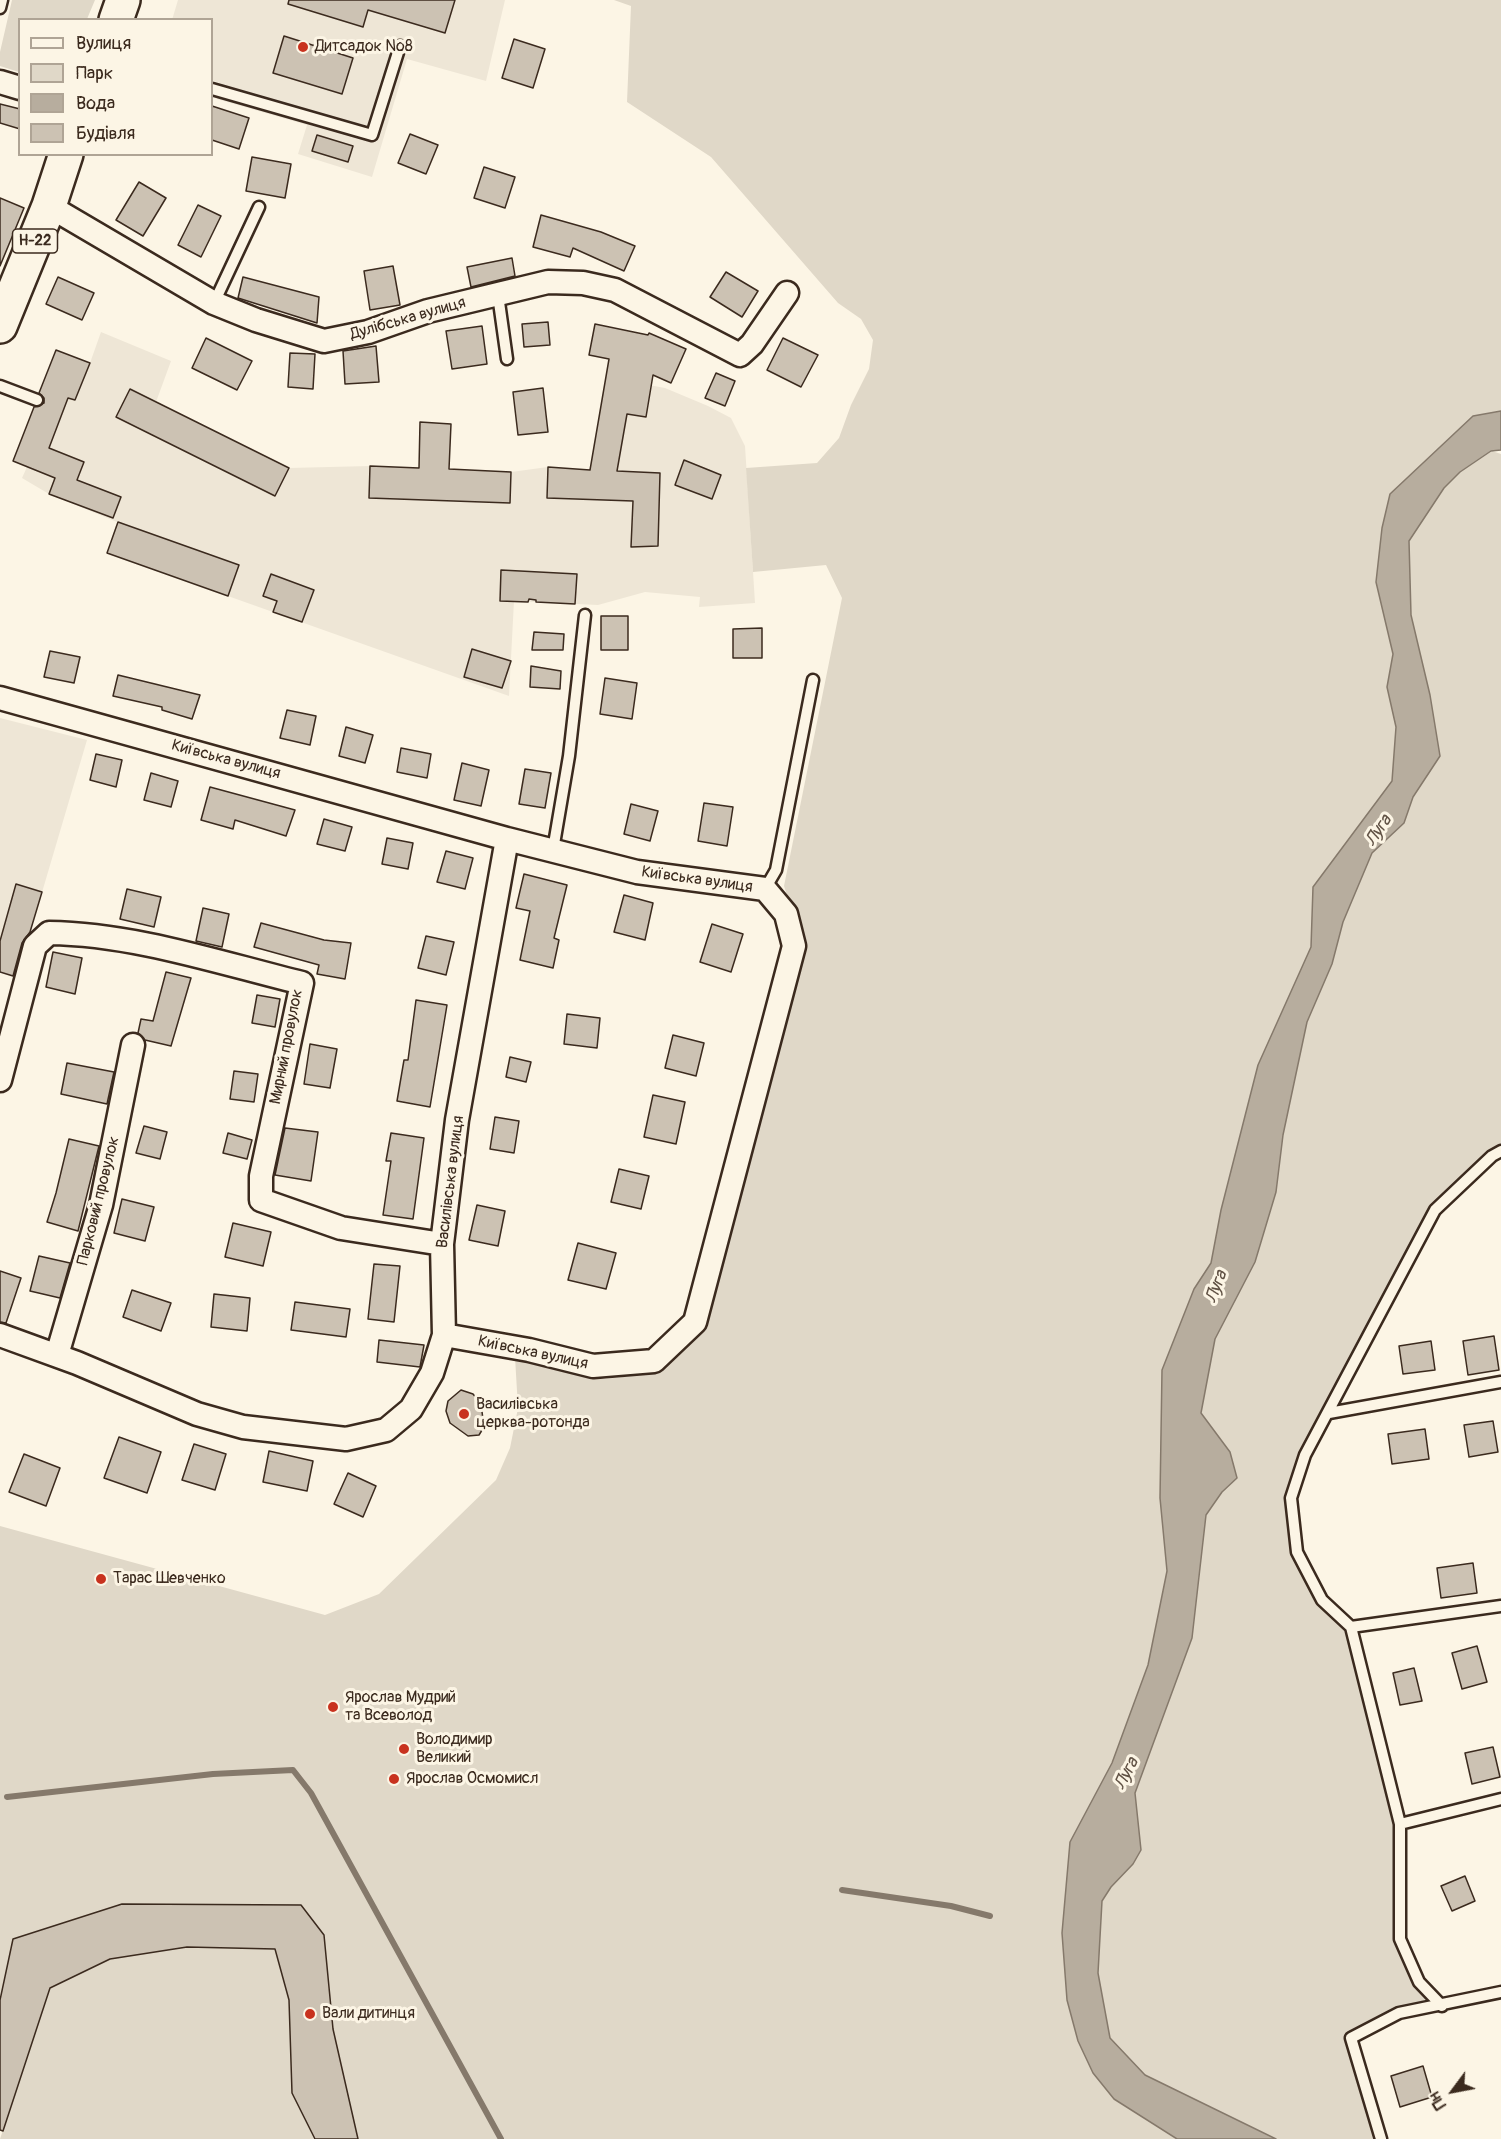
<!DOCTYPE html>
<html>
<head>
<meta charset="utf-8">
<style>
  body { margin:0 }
  #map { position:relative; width:1501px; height:2139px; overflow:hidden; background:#fcf5e5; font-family:Pangolin,sans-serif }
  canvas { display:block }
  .legend { position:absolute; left:18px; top:18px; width:195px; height:138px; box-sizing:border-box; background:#fcf5e5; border:2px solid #afa495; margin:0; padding:8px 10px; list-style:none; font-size:18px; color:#3b2a1e }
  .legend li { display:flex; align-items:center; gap:12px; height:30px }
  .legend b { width:30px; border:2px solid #afa495 }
  .north { position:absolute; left:1423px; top:2061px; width:60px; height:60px; -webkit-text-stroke:4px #fcf5e5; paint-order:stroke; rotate:238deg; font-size:16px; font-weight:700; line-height:24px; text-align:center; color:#3b2a1e }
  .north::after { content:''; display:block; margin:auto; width:21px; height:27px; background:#3b2a1e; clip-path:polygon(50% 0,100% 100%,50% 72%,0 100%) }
</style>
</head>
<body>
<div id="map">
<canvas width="1501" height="2139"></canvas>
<ul class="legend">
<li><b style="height:8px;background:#fcf5e5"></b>Вулиця</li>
<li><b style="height:16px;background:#e0d8c8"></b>Парк</li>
<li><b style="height:16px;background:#b7ad9e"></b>Вода</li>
<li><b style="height:16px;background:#ccc2b3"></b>Будівля</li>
</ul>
<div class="north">Пн</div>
</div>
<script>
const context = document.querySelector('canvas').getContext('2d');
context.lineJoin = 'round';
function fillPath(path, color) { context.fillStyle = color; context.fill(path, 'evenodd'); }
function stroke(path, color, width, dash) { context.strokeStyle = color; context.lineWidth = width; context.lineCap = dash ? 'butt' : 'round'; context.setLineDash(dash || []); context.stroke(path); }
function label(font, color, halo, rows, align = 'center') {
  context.font = font + ' Pangolin,sans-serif'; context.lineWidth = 6; context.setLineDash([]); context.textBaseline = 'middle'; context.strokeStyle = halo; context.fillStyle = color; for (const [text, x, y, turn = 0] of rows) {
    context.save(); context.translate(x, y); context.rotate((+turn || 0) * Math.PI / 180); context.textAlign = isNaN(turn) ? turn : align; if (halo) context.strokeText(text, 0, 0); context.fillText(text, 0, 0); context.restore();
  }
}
const built = new Path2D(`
  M178,0H505L486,81L407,59L372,177L298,154L307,125L217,99L222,84L212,80V20H172Z
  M101,332L171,361L156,402L289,468L370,466L511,472L548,467L591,470L606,377L665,388L708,406L731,418L745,446L755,603L699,607L700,597L645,592L598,605L514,601L509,696L107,553L117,522L49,494L22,478L27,467L13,461L56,350L90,363Z
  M0,718L87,740L17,977L0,972Z`);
const green = new Path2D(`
  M12,0H95L87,19L20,20L19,72L0,66V52Z
  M614,0H1501V411L1473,416L1390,494L1382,528L1376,582L1393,654L1387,687L1396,727L1392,781L1313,887L1311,947L1258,1065L1221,1210L1211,1263L1194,1289L1160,1498L1167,1571L1148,1665L1112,1763L1070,1842L1062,1933L1067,2000L1114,2099L1177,2139H358L333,2029L324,1935L300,1905L122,1904L13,1939L0,2000V1526L325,1615L379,1594L496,1480L510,1448L518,1408L515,1357L605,1379L658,1373L704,1329L805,951L784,886L842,598L826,565L753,572L746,468L817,463L839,438L851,405L869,369L873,340L861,319L838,303L711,157L627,102L631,6Z
  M1492,451L1501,454V1151L1435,1210L1329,1413L1291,1498L1297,1553L1322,1600L1351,1627L1400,1824V1939L1419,1982L1442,2006L1399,2013L1351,2038L1381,2139H1276L1145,2075L1110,2038L1098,1973L1102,1901L1111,1887L1133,1864L1141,1850L1135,1793L1192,1638L1206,1514L1222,1492L1237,1478L1230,1452L1201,1413L1215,1339L1255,1262L1276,1192L1283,1135L1307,1022L1332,964L1343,922L1372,853L1404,823L1413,797L1440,756L1430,695L1411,615L1409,541L1444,488L1460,472Z
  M187,1947L275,1949L289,2000L292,2093L314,2139H0L50,1988L110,1959Z`);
const water = new Path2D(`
  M1501,411V450L1491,451L1460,472L1444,488L1409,541L1411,615L1430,695L1440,756L1413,797L1404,823L1372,853L1343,922L1332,964L1307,1022L1283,1135L1276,1192L1255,1262L1215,1339L1201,1413L1230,1452L1237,1478L1222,1492L1206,1515L1192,1638L1135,1793L1141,1850L1133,1864L1111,1887L1102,1901L1098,1973L1110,2038L1145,2075L1276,2139H1177L1114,2099L1093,2073L1078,2041L1067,2000L1062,1933L1070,1842L1112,1763L1148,1665L1167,1571L1160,1498L1162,1370L1194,1289L1211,1263L1221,1210L1258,1065L1311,947L1313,887L1392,781L1396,727L1387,687L1393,654L1376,582L1382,528L1390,494L1473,416Z`);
const stream = new Path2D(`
  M7,1797L213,1774L293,1770L311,1793L501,2139
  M842,1890L951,1906L990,1916`);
const building = new Path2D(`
  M289,0H455L445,33L368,10L363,27L288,4Z
  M284,36L353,58L342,94L273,73Z
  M514,39L545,49L533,88L502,78Z
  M0,104L20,109V129L0,123Z
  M212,106L249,118L239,149L212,140Z
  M410,134L438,145L426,174L398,163Z
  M317,135L353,146L348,162L312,151Z
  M252,157L291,164L285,198L246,191Z
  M484,167L515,177L505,208L474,198Z
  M139,182L166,198L143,236L116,220Z
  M0,198L24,208L0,266Z
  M198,205L221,216L201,257L178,245Z
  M541,215L601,232L635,246L624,271L573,248L570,257L533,247Z
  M512,258L515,276L471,287L467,267Z
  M393,266L400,305L370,310L364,271Z
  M726,272L758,291L742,317L710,297Z
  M58,277L94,293L82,320L46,304Z
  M243,277L319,297L317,323L238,298Z
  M548,322L550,345L524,347L522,324Z
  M595,324L648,335L649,333L686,349L671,383L653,375L646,417L627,414L617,471L660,473L658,546L631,547L633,501L547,498L548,467L590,470L609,359L589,355Z
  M482,326L487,364L452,369L446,331Z
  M206,338L252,361L237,390L192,368Z
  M783,338L818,355L801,387L767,370Z
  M376,346L379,382L345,384L343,351Z
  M56,350L90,363L75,400L68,398L49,448L84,462L77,480L121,497L113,518L49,494L55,478L13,461L34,407L44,403V398L39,393Z
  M290,353L315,354L313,389L288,387Z
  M716,373L735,381L725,406L705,398Z
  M543,388L548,432L518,435L513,392Z
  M130,389L289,468L275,496L116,417Z
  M420,422L451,424L449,469L511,472L510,503L369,498L370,466L419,468Z
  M684,460L721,475L712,499L675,485Z
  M118,522L239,565L228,596L107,553Z
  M501,570L577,574L575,604L536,602V600L529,599L528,602L500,601Z
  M271,574L314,590L302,622L273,612L277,601L263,596Z
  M601,616H628V650H601Z
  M762,628V658H733V629Z
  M534,632L564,634L563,650H532Z
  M472,649L511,661L502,688L464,677Z
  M50,651L80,657L74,683L44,677Z
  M531,666L561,671L560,689L530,687Z
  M118,675L200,695L192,719L162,710V707L113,696Z
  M605,678L637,683L632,719L600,714Z
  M287,710L316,716L310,745L280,738Z
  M346,727L373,735L365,763L339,756Z
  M401,748L431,754L427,778L397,772Z
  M96,754L122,760L116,787L90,780Z
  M462,763L489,770L481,806L454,800Z
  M525,769L551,773L545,808L519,804Z
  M151,773L178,781L171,807L144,800Z
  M210,787L295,810L286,836L235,820L233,829L201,820Z
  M704,803L733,807L727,846L698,841Z
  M631,804L658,811L650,841L624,834Z
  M324,819L352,827L345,851L317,844Z
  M387,838L413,843L408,869L382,864Z
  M446,851L473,858L465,889L437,882Z
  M524,874L567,885L554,938L559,940L553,968L520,960L530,911L516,908Z
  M16,884L42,892L30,932L22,943L13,976L0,972V941Z
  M127,889L161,897L154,927L120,919Z
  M624,895L653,903L645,940L614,932Z
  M203,908L229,914L222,947L196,941Z
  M261,923L324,940L351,943L345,979L317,974L319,965L254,947Z
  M712,924L743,934L731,972L700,962Z
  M426,936L454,942L446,975L418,968Z
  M53,952L82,958L75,994L46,987Z
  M166,972L191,978L171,1046L145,1040L138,1033L141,1019L153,1021Z
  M257,995L280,999L275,1027L252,1023Z
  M416,1000L447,1005L430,1107L397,1101L404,1060H408Z
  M567,1014L600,1018L597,1048L564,1044Z
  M673,1035L704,1043L696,1076L665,1068Z
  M310,1044L337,1049L330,1088L304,1084Z
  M510,1057L531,1062L526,1082L506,1077Z
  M67,1063L114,1072L107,1104L61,1094Z
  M234,1071L258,1074L254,1102L230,1099Z
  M653,1095L685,1102L676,1144L644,1137Z
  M495,1117L519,1121L514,1153L490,1149Z
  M144,1126L167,1132L160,1159L136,1153Z
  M285,1128L318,1132L311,1181L275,1175Z
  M228,1133L252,1140L247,1159L223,1153Z
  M391,1133L424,1138L413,1219L383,1215L391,1161H386Z
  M69,1139L99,1146L78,1231L47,1222L56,1193Z
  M619,1169L649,1176L641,1209L611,1202Z
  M122,1199L154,1207L145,1241L114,1233Z
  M477,1205L505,1211L498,1246L469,1240Z
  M233,1223L271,1232L263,1266L225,1257Z
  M578,1243L616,1253L606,1289L568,1280Z
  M39,1256L70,1263L60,1298L30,1291Z
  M374,1264L400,1266L394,1322L368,1319Z
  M0,1271L21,1278L6,1323L0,1322Z
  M132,1290L171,1303L161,1331L123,1317Z
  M214,1294L250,1298L247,1331L211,1327Z
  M295,1302L350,1309L346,1337L291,1330Z
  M1494,1336L1499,1370L1468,1375L1463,1341Z
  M379,1340L424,1345L420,1367L377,1362Z
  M1431,1341L1435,1370L1403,1374L1399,1346Z
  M461,1390L473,1394L481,1404L484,1427L479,1435L468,1436L450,1423L446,1411L448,1401Z
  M1493,1421L1498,1452L1469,1457L1464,1425Z
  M1425,1429L1429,1459L1392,1464L1388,1434Z
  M119,1437L161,1452L147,1493L104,1478Z
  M194,1444L226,1454L215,1490L182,1480Z
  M269,1451L313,1461L307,1491L263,1482Z
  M24,1454L60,1468L46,1506L9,1492Z
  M348,1473L376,1486L363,1517L334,1504Z
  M1473,1563L1477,1593L1441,1598L1437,1568Z
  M1477,1646L1487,1682L1462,1689L1452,1653Z
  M1414,1668L1422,1701L1400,1705L1393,1673Z
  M1493,1747L1500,1777L1472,1784L1465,1753Z
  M1465,1876L1475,1901L1452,1911L1441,1886Z
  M122,1904L301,1905L324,1935L333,2029L358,2139H315L292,2093L289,2000L275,1949L187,1947L110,1959L50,1988L3,2131L0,2130V2000L13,1939Z
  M1423,2066L1432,2097L1400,2107L1391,2076Z`);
const service = new Path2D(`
  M0,8L2,0
  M212,89L372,135L400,46
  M498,295L507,359
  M214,303L259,207
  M0,386L37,400
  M553,850L569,756L585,615
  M765,889L776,870L813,680
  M1329,1413L1501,1382
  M1351,1627L1501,1606
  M1400,1824L1501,1799
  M1442,2006L1419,1982L1400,1939V1824L1351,1627L1322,1600L1297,1552L1291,1498L1305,1455L1435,1210L1492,1156L1501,1151
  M1381,2139L1351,2038L1399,2013L1501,1992`);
const minor = new Path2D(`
  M0,82L20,88
  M49,206L214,303L256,320L324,341L368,332L428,311L548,282L583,283L615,290L740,355L752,344L787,293
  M0,698L507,839L637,872L765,889L786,914L794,946L695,1322L654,1361L593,1366L529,1350L444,1335
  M0,1080L35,946L49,933C134,934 220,963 302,983L261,1176V1200L341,1228L442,1244
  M0,1335L77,1363L197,1414L243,1427L346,1439L386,1430L411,1409L432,1373L444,1335L442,1244L457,1120L507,839
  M57,1355L101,1205L133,1045`);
const primary = new Path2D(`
  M116,20L123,0
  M0,326L49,206L66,154`);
const markers = [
  [303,47,6,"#c8321e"],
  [464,1414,6,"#c8321e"],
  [101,1579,6,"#c8321e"],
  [333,1707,6,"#c8321e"],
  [404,1749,6,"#c8321e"],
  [394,1779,6,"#c8321e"],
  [310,2014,6,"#c8321e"]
];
const shields = [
  [35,241,45]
];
const shieldNames = [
  ["Н-22",35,241]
];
const poiNames = [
  ["Дитсадок №8",315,47],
  ["Василівська",476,1405],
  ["церква-ротонда",476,1423],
  ["Тарас Шевченко",113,1579],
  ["Ярослав Мудрий",345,1698],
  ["та Всеволод",345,1716],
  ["Володимир",416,1740],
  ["Великий",416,1758],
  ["Ярослав Осмомисл",406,1779],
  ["Вали дитинця",322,2014]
];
const streetNames = [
  ["Дулібська вулиця",408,319,-16],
  ["Київська вулиця",226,760,15],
  ["Київська вулиця",697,880,8],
  ["Мирний провулок",287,1047,-79],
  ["Василівська вулиця",451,1182,-83],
  ["Парковий провулок",99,1201,-76],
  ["Київська вулиця",533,1353,12]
];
const waterNames = [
  ["Луга",1379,831,-56],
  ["Луга",1217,1287,-70],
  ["Луга",1127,1774,-63]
];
fillPath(built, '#eee6d6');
fillPath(green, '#e0d8c8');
fillPath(water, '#b7ad9e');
stroke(water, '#85796b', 1.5);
stroke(stream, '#85796b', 6);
fillPath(building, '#ccc2b3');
stroke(building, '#3b2a1e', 1.5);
stroke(service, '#3b2a1e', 15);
stroke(minor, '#3b2a1e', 27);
stroke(primary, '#3b2a1e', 38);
stroke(service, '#fcf5e5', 10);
stroke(minor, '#fcf5e5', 22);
stroke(primary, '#fcf5e5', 33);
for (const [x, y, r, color] of markers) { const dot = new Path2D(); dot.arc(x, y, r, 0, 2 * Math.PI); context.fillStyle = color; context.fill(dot); stroke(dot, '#fcf5e5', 2); }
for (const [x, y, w] of shields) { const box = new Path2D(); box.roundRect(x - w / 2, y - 12, w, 24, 4.5); context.fillStyle = '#fcf5e5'; context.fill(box); stroke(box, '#3b2a1e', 1.5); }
label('bold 15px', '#3b2a1e', null, shieldNames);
label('16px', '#3b2a1e', '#fcf5e5', poiNames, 'left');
label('16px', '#3b2a1e', '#fcf5e5', streetNames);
label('italic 18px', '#605144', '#fcf5e5', waterNames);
</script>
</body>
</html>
